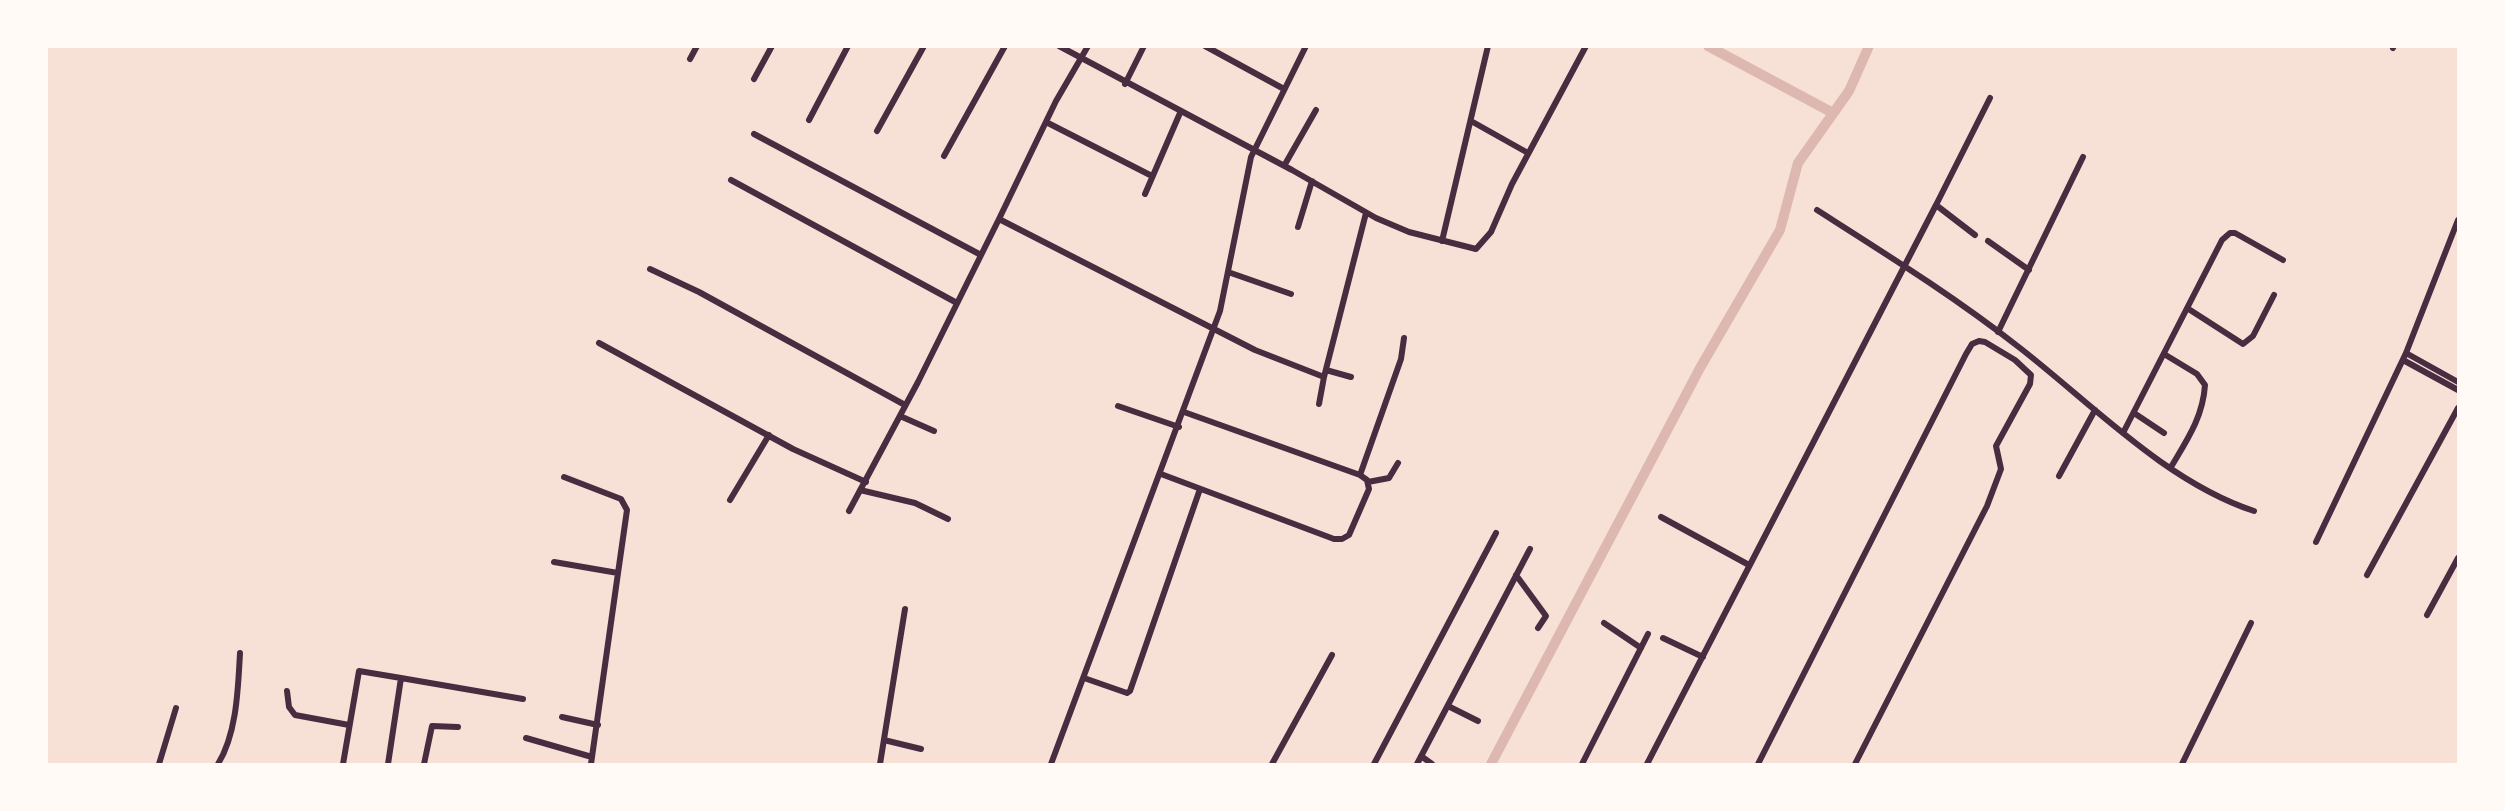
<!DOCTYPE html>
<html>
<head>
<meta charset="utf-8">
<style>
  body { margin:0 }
  #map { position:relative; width:2505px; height:811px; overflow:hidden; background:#f7e1d7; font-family:Quicksand,sans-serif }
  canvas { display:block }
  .frame { position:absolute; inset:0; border:48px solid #fffaf5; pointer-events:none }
</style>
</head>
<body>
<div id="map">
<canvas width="2505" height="811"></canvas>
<div class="frame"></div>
</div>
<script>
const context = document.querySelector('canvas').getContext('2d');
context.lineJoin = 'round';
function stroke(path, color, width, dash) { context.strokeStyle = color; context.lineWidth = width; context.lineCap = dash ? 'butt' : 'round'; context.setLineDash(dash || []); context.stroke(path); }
const canal = new Path2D(`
  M1708,46L1833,113
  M1491,764L1700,368L1780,230L1798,163L1849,91L1869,46`);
const minor = new Path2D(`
  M1059,46L1292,170L1376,218L1409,232L1476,249L1491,232L1512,184L1586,46
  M1205,46L1284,89
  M2393,48L2394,46
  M690,59L697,46
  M754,79L772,46
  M1125,84L1144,46
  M809,120L848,46
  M1471,121L1528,153
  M1046,122L1152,176
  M877,131L924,46
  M754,134L981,255
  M944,156L1005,46
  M1284,166L1316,110
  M731,180L957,303
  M1145,194L1180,113
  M1936,205L1990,98
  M1817,210C1886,254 1955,297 2020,348C2092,404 2166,482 2254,511
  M999,219L1056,101L1088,46
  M1298,227L1312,181
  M1442,241L1488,46
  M1988,241L2029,270
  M650,269L699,292L905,405
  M1228,272L1291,294
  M2187,308L2243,344L2253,336L2274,295
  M1998,332L2083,157
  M599,343L793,449L866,482
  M2406,353L2458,382
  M2164,354L2197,374L2205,385C2203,417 2187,440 2171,467
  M2403,360L2458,390
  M1326,370L1351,377
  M1319,404L1324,377
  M1118,406L1179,427
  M1184,412L1360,475
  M2134,413L2164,433
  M900,416L934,431
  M2123,433L2222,240L2230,233H2235L2283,260
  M1161,474L1334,539H1342L1349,535L1369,489L1367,480L1360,475L1401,359L1404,338
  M2059,476L2095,410
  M1368,482L1389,478L1398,463
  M860,490L915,503L948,519
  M730,500L769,435
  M849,511L918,382L999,219L1255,350L1324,377L1366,213
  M1661,517L1749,565
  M2316,542L2406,353L2458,220
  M554,562L618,573L627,510L621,499L564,477
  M1516,575L1546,616L1538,628
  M2367,575L2458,408
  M2427,615L2458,558
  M1604,623L1641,648
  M1663,638L1703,657
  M1084,678L1127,693L1130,691L1200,489
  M287,691L289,707L295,715L349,725
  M1448,706L1478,721
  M562,717L598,725
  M526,738L592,757
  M884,740L921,749
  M1421,756L1432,764
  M159,764L176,708
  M218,764C237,733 238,688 240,653
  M343,764L359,671L401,678
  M388,764L401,678L523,699
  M424,764L432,726L458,727
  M591,764L618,573
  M880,764L905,609
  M1051,764L1220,311L1251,157L1306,46
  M1272,764L1332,655
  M1374,764L1496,533
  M1417,764L1530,549
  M1582,764L1648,634
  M1647,764L1936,205L1975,235
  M1758,764L1966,354L1972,344L1979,341L1985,342L2015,360L2031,375L2030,384L1996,446L2001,469L1987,506L1855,764
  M2182,764L2251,623`);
stroke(canal, '#dcb8b0', 10);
stroke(minor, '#4a2c40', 6);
</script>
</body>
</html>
